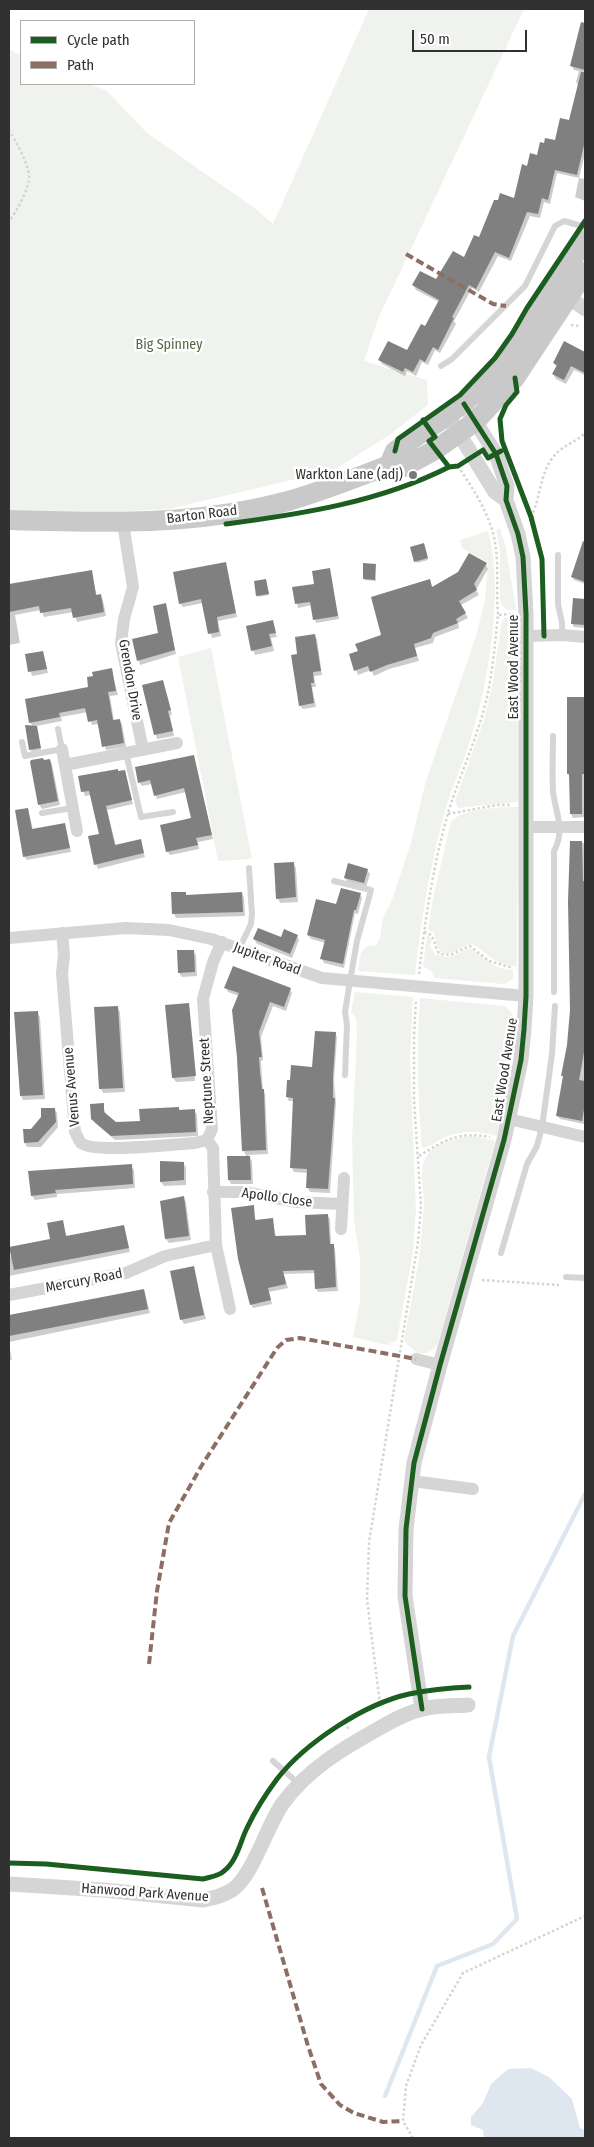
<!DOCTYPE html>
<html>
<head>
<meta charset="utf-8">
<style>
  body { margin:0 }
  #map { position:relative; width:594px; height:2147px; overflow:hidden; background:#fff; font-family:"Fira Sans Condensed",sans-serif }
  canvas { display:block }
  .frame { position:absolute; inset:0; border:10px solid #313131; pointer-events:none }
  .legend { position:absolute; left:20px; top:20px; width:175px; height:65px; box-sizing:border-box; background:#fff; border:1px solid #adadad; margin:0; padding:6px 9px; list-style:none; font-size:15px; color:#313131 }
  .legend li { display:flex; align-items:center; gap:10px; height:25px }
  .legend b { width:25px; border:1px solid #adadad }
  .scale { position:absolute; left:412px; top:30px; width:115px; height:22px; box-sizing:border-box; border:2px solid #313131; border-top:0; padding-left:6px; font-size:15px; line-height:18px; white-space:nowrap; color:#313131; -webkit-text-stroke:4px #fff; paint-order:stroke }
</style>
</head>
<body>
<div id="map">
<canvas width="594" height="2147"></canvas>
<div class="frame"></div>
<ul class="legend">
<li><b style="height:6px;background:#1b5e20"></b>Cycle path</li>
<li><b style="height:6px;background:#8d6e63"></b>Path</li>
</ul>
<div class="scale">50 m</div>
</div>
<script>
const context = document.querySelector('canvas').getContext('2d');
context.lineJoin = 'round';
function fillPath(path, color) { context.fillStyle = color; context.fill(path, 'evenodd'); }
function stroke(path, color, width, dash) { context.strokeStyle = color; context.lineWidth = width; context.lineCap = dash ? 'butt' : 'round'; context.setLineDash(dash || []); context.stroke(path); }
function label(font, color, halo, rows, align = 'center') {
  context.font = font + ' "Fira Sans Condensed",sans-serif'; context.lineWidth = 5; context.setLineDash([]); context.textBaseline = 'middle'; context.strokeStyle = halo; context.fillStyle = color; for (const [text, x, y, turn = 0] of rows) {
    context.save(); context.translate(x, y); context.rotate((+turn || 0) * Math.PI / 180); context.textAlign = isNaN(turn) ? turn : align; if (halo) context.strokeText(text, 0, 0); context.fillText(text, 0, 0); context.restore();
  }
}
const green = new Path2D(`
  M369,9H524L378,319L364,361L427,380L428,405L388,436L334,470L169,509L53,515L9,514V49L21,56V84H88L106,90L147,133L256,209L273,224Z
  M500,528L506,548L516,610C507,610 503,610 500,600V552L496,530Z
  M488,531C505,587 488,689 469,744C462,767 451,788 445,812C430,863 421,922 415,975L358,971L361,952L368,946L376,945L380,938L383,918L393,897L411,843L425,784L476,636L485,600L488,563L462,548L460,540Z
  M517,617L518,802L458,808L455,801L484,720L493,682L501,624L504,618Z
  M211,648L252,859L218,861L178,657Z
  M518,807L517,966C494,966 489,953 472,944C462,945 446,962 438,948C435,943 436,937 433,932L428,930L433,898L451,821C464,809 500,807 518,807Z
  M427,934L432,939L430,946L436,956L438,954C451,962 457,951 470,949C488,958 488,968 513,970V979L507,983L503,984L434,978L432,972L423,966Z
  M355,992L413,997L410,1060L416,1210L413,1252L397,1340L387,1345L353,1337L360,1301V1259L354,1221L352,1139L357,1034L356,1018L351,1012Z
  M420,998L504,1006C513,1011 513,1015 512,1024L516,1025C513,1063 506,1100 497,1136C478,1131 461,1130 443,1138C436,1142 430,1147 422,1148C418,1098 416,1048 420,998Z
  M475,1136L495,1141L438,1343C433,1352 427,1354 417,1353L404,1341C410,1308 417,1276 421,1243C422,1230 423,1217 424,1205C424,1191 419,1171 425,1159C432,1143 459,1137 475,1136Z`);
const water = new Path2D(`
  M531,2068L549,2077L572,2099L580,2128L585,2130V2138H484L483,2130L471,2125V2117L483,2103L491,2084L508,2069Z`);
const shadow = new Path2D(`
  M580,30L585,31V153L579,178L585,179V201L575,197L579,178L557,173L550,204L544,202L540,218L530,216L511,261L498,256L479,292L472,288L454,321L456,324L440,353L435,350L428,365L422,362L416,376L407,371L405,376L382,364L380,360L408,352L425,328L439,302L416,290L413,285L436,281L465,259L479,238L515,200L528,167L538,156L544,144L555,141L570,122L578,85L576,82L579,71L574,70L571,65Z
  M564,343L585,353V375L574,370L566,384L556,379L553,374L557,368L554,363Z
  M424,547L428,560L417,563L416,561Z
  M578,559L585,561V584L574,580L572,577Z
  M225,563L237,617L218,621L221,636L212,638L203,603L183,607L180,603Z
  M486,564L488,569L476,590L479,595L461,605L468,618L458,623L459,628L435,637L433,643L415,648L419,661L389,669L374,676L371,670L358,675L350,655L359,652L383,636L429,580L433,589Z
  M375,565L376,581L365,580L364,578Z
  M329,570L339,619L316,623L312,605L298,608L293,588L315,585Z
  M91,572L97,596H100L103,600L106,616L77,622L74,612L44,617L41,610L15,615L20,643L9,645V586Z
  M266,580L269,595L258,597L257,595Z
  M574,600L585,601V628L574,627L572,623Z
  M165,605L176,654L140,665L133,640L159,634Z
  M272,622L277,637L271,638L274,651L255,655L253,650Z
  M314,635L317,639L322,675L314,676L316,687H312L316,707L303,709L300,705L299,655Z
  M43,652L48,673L32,676L26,655Z
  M111,669L118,695L110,696L114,721L119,720L122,724L126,747L106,750L99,724L92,725L88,712L61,717L62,721L36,726L41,750L31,752L33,727L30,722L90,688Z
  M143,686H164L172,715H170L174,736L157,739Z
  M568,698H585V817L573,818L571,814L570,778L568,774Z
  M193,756L213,839L198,842L199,849L170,855L167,851L192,819L186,792L157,799L152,784L142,786L139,782Z
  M50,760L52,764L60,805L42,809L39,804Z
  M124,771L133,804L107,810L116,846L140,841L145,857L98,869L96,864L100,835L91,795L85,796L79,777Z
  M28,809L33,830L65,825L71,852L27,860L24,856Z
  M571,843H585V991H573Z
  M293,863L296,868L298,902L280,903L278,898Z
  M367,870L370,874L366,887L348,882L345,878Z
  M185,893L187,896L242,893L244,898L245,916L176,918L174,914Z
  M360,894L362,898L358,914L355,913L344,968L324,963L322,959L325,943L311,939L308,935L337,906Z
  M297,936L299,940L292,958L257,944L254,939H282Z
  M193,951L196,955L197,976L182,977L179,973Z
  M226,988L290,989L292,993L286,1011L273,1006L261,1037L263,1060L261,1061L262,1077L263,1090L265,1094L268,1154L248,1155L252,1161L253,1184H231L229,1180L247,1157L243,1150L234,1010L239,996L228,992Z
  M188,1004L195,1081L176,1082L173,1078Z
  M117,1007L120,1012L125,1092L103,1093L101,1089Z
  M572,1010L585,1011L584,1124L560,1119L557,1115L564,1079L563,1076L568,1046Z
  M37,1012L40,1017L45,1099L23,1100L21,1096Z
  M335,1033L337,1037L334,1081L336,1103L330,1193L310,1192L308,1188V1173L294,1172L292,1168L294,1101H289L287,1097L314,1068Z
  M103,1105L106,1115L116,1124L141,1122L179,1108L180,1111L194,1110L197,1115L198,1136L115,1140L95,1123L92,1118Z
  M54,1109L57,1113L58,1127L41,1147H27L25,1143L32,1130Z
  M183,1163L186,1167V1185L164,1186L161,1182Z
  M131,1166L134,1170L135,1188L57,1194V1197L35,1200L32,1196Z
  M184,1198L186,1202L191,1240L169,1243L166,1239Z
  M253,1207L256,1221L272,1219L276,1237L307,1236L327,1215L330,1219L331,1245L335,1249L338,1291L318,1292L316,1288L315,1273L284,1274L288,1288L269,1292L272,1304L253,1308L251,1304Z
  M62,1221L67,1237L123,1226L130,1252L9,1276V1257L52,1240Z
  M193,1268L206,1319L184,1324L181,1319Z
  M144,1290L150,1313L9,1342V1317Z
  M9,1344L12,1360H9Z`);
const stream = new Path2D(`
  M385,2096L437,1966L493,1944L517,1919L489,1757L513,1636L585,1494`);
const building = new Path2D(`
  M581,22L585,23V70L570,66Z
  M581,72H585V141L577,175L555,170L548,200L542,198L538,214L527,212L509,258L495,252L476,289L469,285L452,317L454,318L438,350L433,347L425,362L420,359L413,372L405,368L403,372L378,360L388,341L407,350L421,324L425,326L439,300L412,285L420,271L436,279L453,251L464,257L474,235L479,237L494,200H498L500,193L514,198L522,164L527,166L530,153L537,155L540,142L544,143L545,138L555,140L560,118L569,120Z
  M564,341L585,352V373L571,366L564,380L552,374L557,365L553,363Z
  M583,541L585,542V582L571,577Z
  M424,543L428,558L414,562L410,547Z
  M469,553L487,563L474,584L477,590L459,601L466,613L456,619L458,623L433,633L431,638L414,644L417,656L387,665L370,672L368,666L354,671L349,654L358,651L355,644L381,635L371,597L430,579L432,587L458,572Z
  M226,562L236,613L217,617L219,632L208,634L201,599L179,604L173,572Z
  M363,563L376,564L375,580L363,579Z
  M330,568L338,616L313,620L310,602L295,604L292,587L314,584L312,571Z
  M92,570L96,595L101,594L104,612L73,618L71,608L40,613L39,606L9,612V584Z
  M266,579L269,594L256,596L254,581Z
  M573,598L585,599V625L571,624Z
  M166,603L175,650L137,661L132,639L158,633L153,606Z
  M273,620L276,633L269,634L272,646L251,651L246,626Z
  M315,634L321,671L313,672L314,683H311L314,703L299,706L291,655L297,654L295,637Z
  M43,651L47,669L28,672L25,654Z
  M112,668L116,691L108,692L113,720L120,719L124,743L102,747L97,720L88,722L85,708L59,713L60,717L29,723L25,699L88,687L87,677L93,676L92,672Z
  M163,680L171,710L168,711L173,731L154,735L142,685Z
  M567,697H585V774H582V814H570L569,774H567Z
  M25,725L37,726L41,748L29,750Z
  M194,755L212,835L196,838L198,845L166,852L160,825L191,818L184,788L154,796L150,780L138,783L135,767Z
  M43,758L44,760L50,759L58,801L38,805L30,762L31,760Z
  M118,769V771L125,770L132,800L106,806L115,845L141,839L144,853L94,865L88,836L99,834L89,791L81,792L78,776Z
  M28,808L32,829L65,823L70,848L23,857L15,810Z
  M570,841H582L583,881H585V1047L579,1080L585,1081V1104L582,1121L556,1116L563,1076H561L567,1045L570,1010L568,901Z
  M294,862L296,897L276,899L274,863Z
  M348,863L368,869L364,883L344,878Z
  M341,888L361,893L356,910H354L343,964L320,959L325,940L307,935L316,899L336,904Z
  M171,892H186V895L242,892L243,912L172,914Z
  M258,928L281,937L284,929L298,935L290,954L253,939Z
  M177,950H194L195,972L178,973Z
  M233,966L291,988L284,1007L270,1002L259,1032L262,1057H259L260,1072L262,1089H264L266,1150L242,1151L237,1057L232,1010L239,993L224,988Z
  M189,1003L196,1076L172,1078L165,1005Z
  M118,1006L123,1088L99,1089L94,1007Z
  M38,1011L43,1095L20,1096L14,1012Z
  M315,1031L336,1032L333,1076V1098H335L328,1189L306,1188L307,1169L290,1168L293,1098L286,1097L287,1080H290L291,1065L312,1067Z
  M104,1103V1112L116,1122L140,1121L139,1109L179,1107V1110L195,1109L196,1132L111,1136L91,1119L90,1104Z
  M41,1108H55L56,1122L38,1142L24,1143L23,1129H31L41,1117Z
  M227,1156H250L251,1180H228Z
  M160,1161L184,1162V1180L160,1182Z
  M132,1164L133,1184L55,1190L56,1193L31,1196L28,1171Z
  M184,1196L189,1236L165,1239L160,1201Z
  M254,1205L255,1220L273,1218L275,1236L306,1235L305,1215L328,1214L330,1244H334L336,1287L315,1289L314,1270L283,1271L286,1284L268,1288L271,1300L250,1305L238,1259L231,1208Z
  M63,1220L66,1236L124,1225L129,1248L14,1270L9,1247L50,1239L47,1223Z
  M194,1266L204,1315L180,1320L170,1271Z
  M144,1289L148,1309L9,1336V1315Z`);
const path = new Path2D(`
  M9,130C16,142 28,162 29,176C30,187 16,213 9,221
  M571,325L579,326
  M458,466C473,489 490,514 495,542C499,565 496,590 498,615
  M531,517C541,498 539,474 554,456C562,446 576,442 585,433
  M448,814L497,805H512
  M424,932C437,934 432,946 440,954L450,955L470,946L489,961L513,968
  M419,974C425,921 433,865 448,813C460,774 478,737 487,697C493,670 495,642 498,615L511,614
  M419,1156C445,1140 459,1131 490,1137
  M482,1280L559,1285
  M380,1704L367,1599L369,1542L418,1242L421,1206L414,1100V1036L416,999
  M345,1722L349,1730
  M413,2138L403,2121L406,2086L421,2045L463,1973L585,1916`);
const service = new Path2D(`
  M441,366L452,359L525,286L555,226L564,221L585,227
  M558,555V604L562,623V635
  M553,736C553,754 552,773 553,791C555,812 566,829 554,851V992
  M22,742L25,756L62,749L58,729
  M126,753L141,817L173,812
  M42,813L72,808
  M334,881L371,890L357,941L350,981L345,1012L347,1025L345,1075
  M239,949L251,924L252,914L249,868
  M501,1253L527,1164L537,1146L542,1127L552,1054L555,1006
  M566,1277L585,1278
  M273,1761L299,1784`);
const minor = new Path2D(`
  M123,523L133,587L124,619L121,643L143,750
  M526,636L562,635L585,637
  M62,749L77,831
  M65,765L177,743
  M525,827H585
  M62,933L64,955L62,973L75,1132C77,1135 79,1141 81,1143C94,1154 174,1144 195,1143L207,1140
  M9,938L126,928L169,930L211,939L322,978L526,996
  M509,1119L585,1137
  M207,1140L212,1129L203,999L213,962L222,942
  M207,1140L213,1148L216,1245L230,1309
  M213,1192H244L297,1202L341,1204
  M341,1229L344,1178
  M9,1295L126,1273L165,1256L216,1245
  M416,1359L440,1365
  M412,1481L473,1489`);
const tertiary = new Path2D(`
  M560,291L585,309
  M453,424L495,492L506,500
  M422,1709L405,1596L406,1529L414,1463L440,1365L504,1140L521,1060L524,1029L526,996V614L523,557L518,534L506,500L507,486L496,454L464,404
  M9,1884L104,1890L203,1900C214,1898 223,1896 232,1890C253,1876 267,1825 283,1803C308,1769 342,1749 378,1729C392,1721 408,1712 423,1709C438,1705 453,1706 468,1705`);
const primary = new Path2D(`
  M389,465L395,451L447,416L485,385L514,349L585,240
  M9,520C103,523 197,526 288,501C323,491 356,478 389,465L404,467L435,450L476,421L515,378L585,272`);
const quiet = new Path2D(`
  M406,254L493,304L506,306
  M149,1664L157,1591L169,1523L202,1465L277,1348L286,1340L300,1338L416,1359
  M262,1888L308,2046L321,2084L340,2105L354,2113L383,2122L403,2121`);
const cycleway = new Path2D(`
  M515,378L517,392L506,405L500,419L502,441L531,517L542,559L544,636
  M423,420L435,437L429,441L449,467L458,466L483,450L488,458L501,451
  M395,451L398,439L460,395L495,358L512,334L527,308L585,221
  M226,524C302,514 380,502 449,467
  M422,1709L405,1596L406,1529L414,1463L440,1365L504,1140L521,1060L524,1029L526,996V614L523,557L518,534L506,500L507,486L496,454L464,404
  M9,1863L46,1864L203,1879C210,1877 219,1876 224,1871C237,1861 240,1842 247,1828C255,1811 265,1795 277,1779C305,1743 364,1704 409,1694C429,1690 449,1688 469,1687`);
const markers = [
  [413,475,5,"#797979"]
];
const parkNames = [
  ["Big Spinney",169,345]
];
const poiNames = [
  ["Warkton Lane (adj)",403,475]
];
const streetNames = [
  ["Barton Road",202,515,-7],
  ["East Wood Avenue",514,667,-90],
  ["Grendon Drive",130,680,80],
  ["Jupiter Road",267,959,20],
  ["East Wood Avenue",505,1070,-81],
  ["Neptune Street",207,1081,-93],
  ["Venus Avenue",72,1087,-95],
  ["Apollo Close",277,1198,8],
  ["Mercury Road",84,1281,-11],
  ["Hanwood Park Avenue",145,1893,4]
];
fillPath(green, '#f0f3ed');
fillPath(water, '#dee7f0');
fillPath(shadow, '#0003');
stroke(stream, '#dee7f0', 4.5);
fillPath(building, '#808080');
stroke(path, '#d4d4d4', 2.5, [2.5, 2.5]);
stroke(service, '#d5d5d5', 6);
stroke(minor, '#d5d5d5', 12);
stroke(tertiary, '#d5d5d5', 15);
stroke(primary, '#c9c9c9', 20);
stroke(quiet, '#8d6e63', 4, [8, 4]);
stroke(cycleway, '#1b5e20', 5);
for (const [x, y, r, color] of markers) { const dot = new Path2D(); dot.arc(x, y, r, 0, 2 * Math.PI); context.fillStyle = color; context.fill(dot); stroke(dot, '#fff', 2); }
label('14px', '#516843', '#fff', parkNames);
label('14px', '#313131', '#fff', poiNames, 'right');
label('14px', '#313131', '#fff', streetNames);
</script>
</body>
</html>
